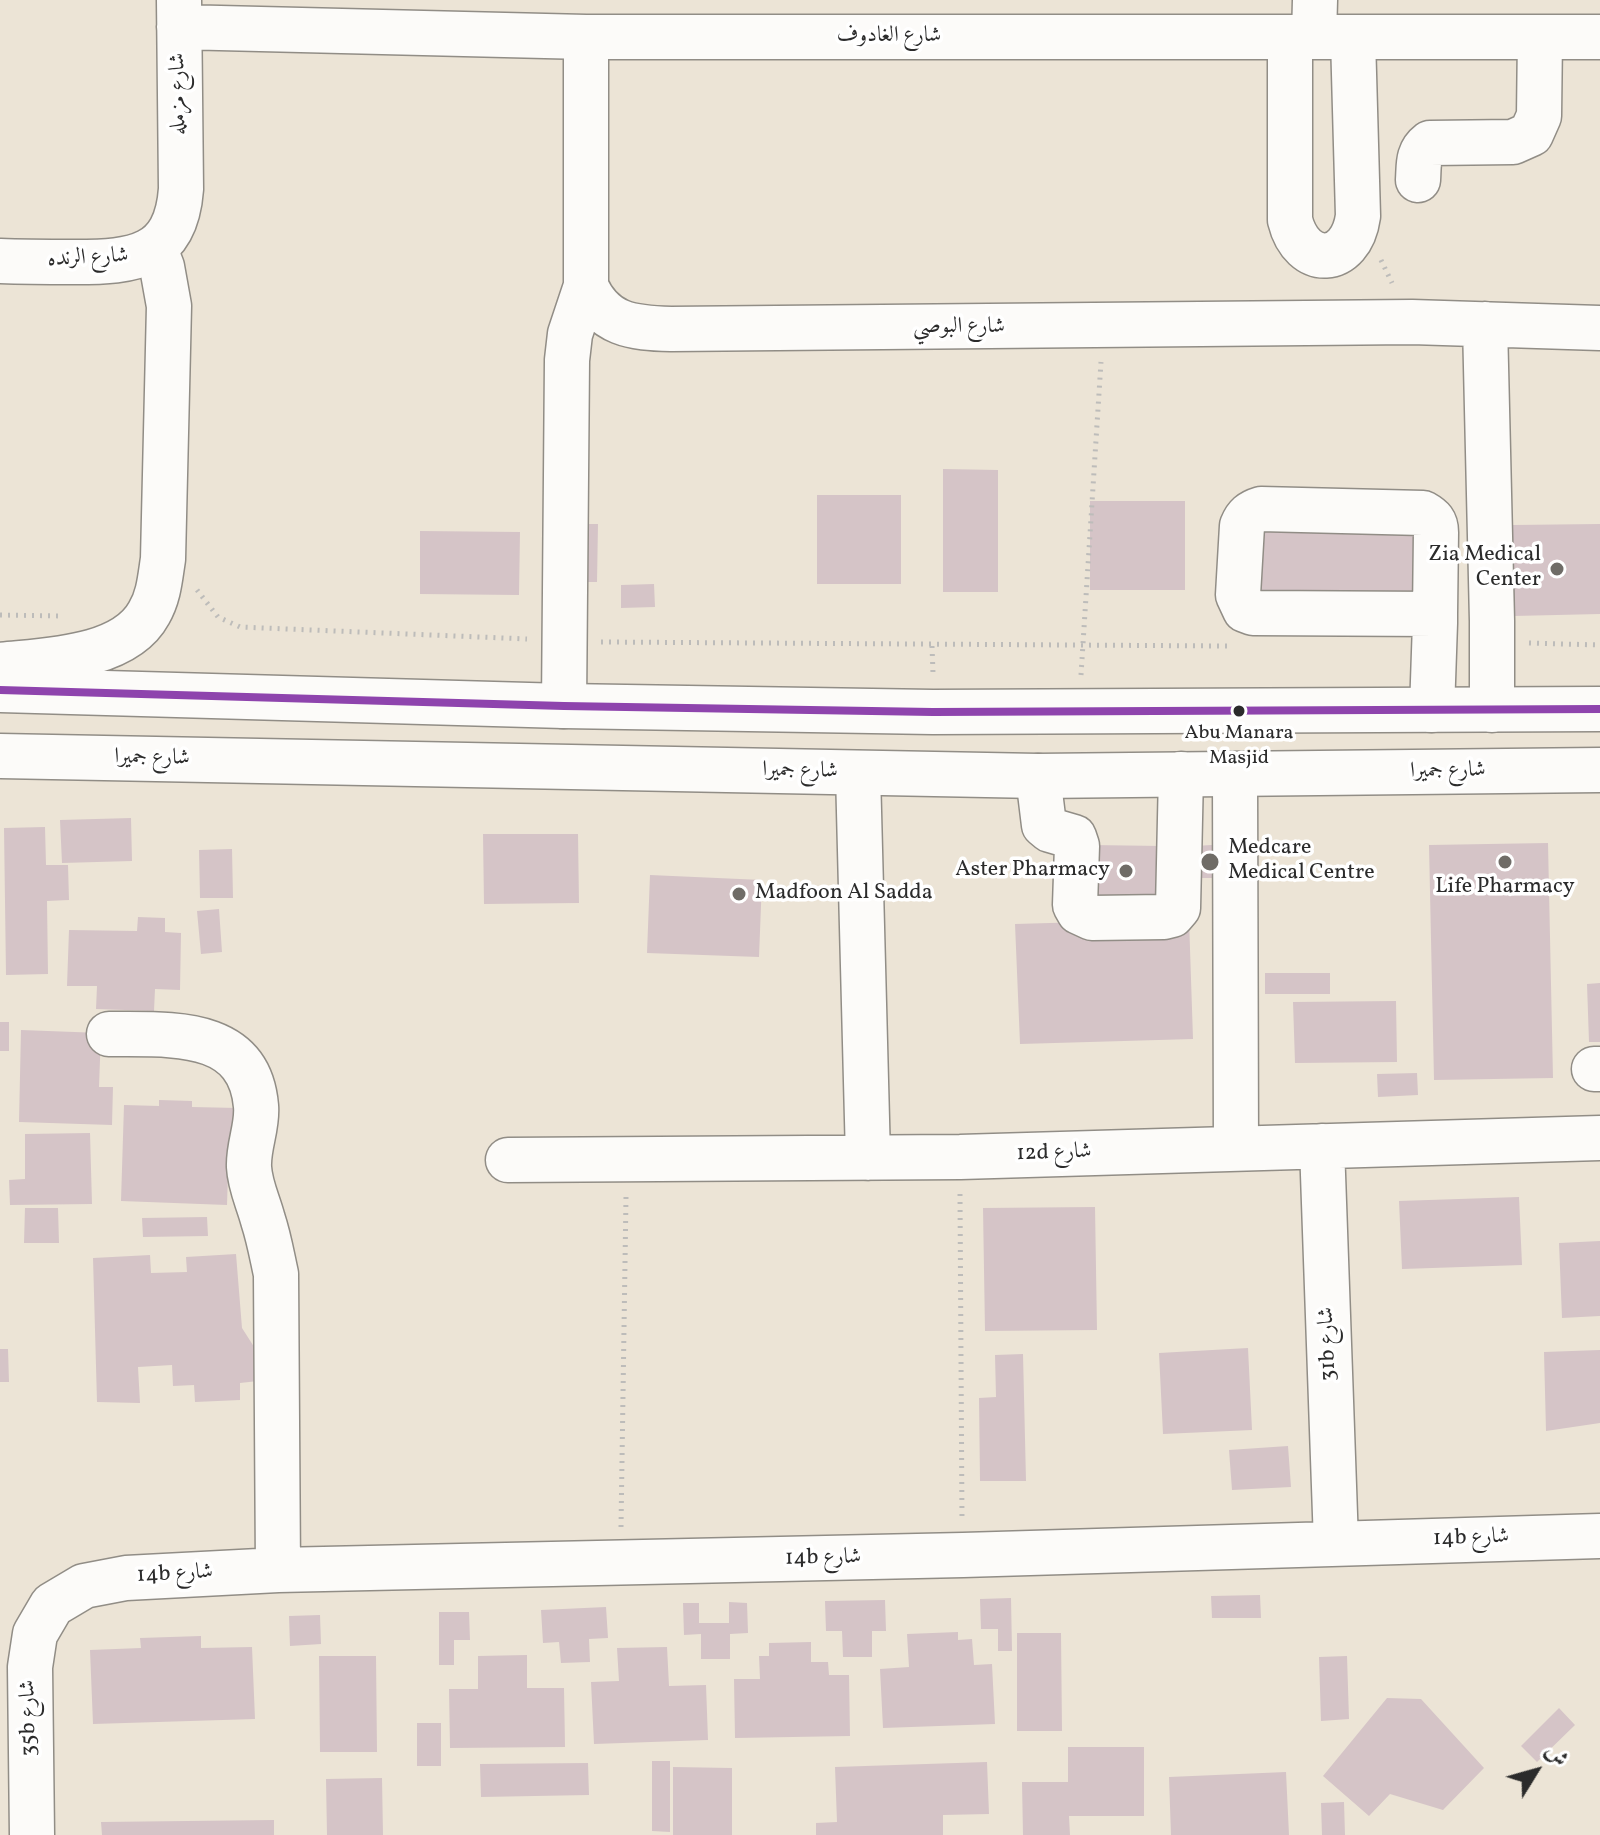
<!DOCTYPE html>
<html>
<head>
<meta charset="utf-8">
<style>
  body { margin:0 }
  #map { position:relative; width:1600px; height:1835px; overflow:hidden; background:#ece4d6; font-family:Vollkorn,Amiri,serif }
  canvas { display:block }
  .north { position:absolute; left:1496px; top:1731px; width:80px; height:80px; -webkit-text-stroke:6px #fff; paint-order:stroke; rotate:53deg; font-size:22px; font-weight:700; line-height:32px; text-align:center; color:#2b2b2b }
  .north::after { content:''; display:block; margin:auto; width:28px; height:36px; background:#2b2b2b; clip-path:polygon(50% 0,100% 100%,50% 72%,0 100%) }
</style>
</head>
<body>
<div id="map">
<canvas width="1600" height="1835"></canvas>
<div class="north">ش</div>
</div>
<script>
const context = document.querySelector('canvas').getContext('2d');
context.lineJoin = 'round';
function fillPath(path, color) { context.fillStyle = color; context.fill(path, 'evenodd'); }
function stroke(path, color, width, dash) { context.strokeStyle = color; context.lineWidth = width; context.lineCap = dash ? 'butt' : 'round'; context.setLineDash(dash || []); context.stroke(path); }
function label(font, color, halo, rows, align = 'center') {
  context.font = font + ' Vollkorn,Amiri,serif'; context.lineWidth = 7; context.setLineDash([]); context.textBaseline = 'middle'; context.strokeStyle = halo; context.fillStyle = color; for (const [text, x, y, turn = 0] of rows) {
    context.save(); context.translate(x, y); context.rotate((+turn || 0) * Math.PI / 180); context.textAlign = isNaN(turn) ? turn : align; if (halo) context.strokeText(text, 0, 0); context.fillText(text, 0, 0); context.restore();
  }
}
const building = new Path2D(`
  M943,469L998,470V592H943Z
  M817,495H901V584H817Z
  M1090,501H1185V590H1090Z
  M567,524H598L597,582H566Z
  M1600,524V614L1513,616V525Z
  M1251,527L1416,528V598L1251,597Z
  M420,531L520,532L519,595L420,594Z
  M654,584L655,607L621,608V585Z
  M131,818L132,861L62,863L60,820Z
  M45,827L46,865H68L69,900L47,901L48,974L6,975L4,828Z
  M483,834H578L579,903L484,904Z
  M1548,843L1553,1078L1434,1080L1429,845Z
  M1226,844L1225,878H1195L1196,846Z
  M1091,845L1162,846V897L1090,895Z
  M232,849L233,898H200L199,850Z
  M650,875L762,880L759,957L647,953Z
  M219,909L222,952L201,954L197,911Z
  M138,917L165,918V932L181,933L180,990L155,989L154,1011L96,1009L97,986H67L69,930L137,931Z
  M1189,919L1193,1039L1020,1044L1015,924Z
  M1265,973H1330V994H1265Z
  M1600,983V1042H1589L1587,984Z
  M1396,1001L1397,1062L1295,1063L1293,1002Z
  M0,1022H9V1051H0Z
  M21,1030L101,1033L99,1087H113L112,1125L19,1122Z
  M1417,1073L1418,1095L1378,1097L1377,1074Z
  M159,1100L192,1101V1107L238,1108L237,1141H229L227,1205L121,1201L124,1105L159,1106Z
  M90,1133L92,1204L10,1205L9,1180L25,1179V1134Z
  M1519,1197L1522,1265L1402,1269L1399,1201Z
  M1095,1207L1097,1330L985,1331L983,1208Z
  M25,1208H58L59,1243H24Z
  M207,1217L208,1236L143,1237L142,1218Z
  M1600,1241V1316L1562,1318L1559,1243Z
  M236,1254L242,1328L258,1353V1381L240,1383V1400L195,1402L194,1385L173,1386L172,1365L138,1367L140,1403L97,1402L93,1258L150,1255L151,1273L187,1272L186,1257Z
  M1248,1348L1252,1430L1163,1434L1159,1353Z
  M0,1349H8L9,1382H0Z
  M1600,1350V1423L1546,1431L1544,1352Z
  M1023,1354L1026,1481H980L979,1398L996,1397L995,1355Z
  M1288,1446L1291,1487L1232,1490L1229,1450Z
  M1260,1595L1261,1618H1212L1211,1596Z
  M1011,1598L1012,1651H998V1629H981L980,1599Z
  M885,1600L886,1631H872V1657H843L842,1631H826L825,1601Z
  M729,1602L747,1603L748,1633L730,1634V1659H701V1634L684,1635L683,1603H699V1623H729Z
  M606,1607L608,1638L589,1639L590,1662L561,1663L559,1642L543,1643L541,1610Z
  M439,1612H469L470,1640H454V1665H439Z
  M320,1615L321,1644L290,1646L289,1616Z
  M958,1632V1640L972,1639L974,1665L992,1664L995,1724L883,1728L880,1669L909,1667L907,1634Z
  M1017,1633H1061L1062,1731H1017Z
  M201,1636V1648L252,1647L255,1719L93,1724L90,1650L141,1648L140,1638Z
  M811,1642V1662H828L829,1675H849L850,1736L735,1738L734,1679H760L759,1656H769V1643Z
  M667,1647L669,1686L706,1685L708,1740L594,1744L591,1682L619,1681L617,1648Z
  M527,1655V1688H564L565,1747L450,1748L449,1689H478V1656Z
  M319,1656H376L377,1752H320Z
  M1347,1656L1349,1719L1321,1721L1319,1657Z
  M1387,1698L1421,1699L1484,1768L1443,1810L1390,1794L1369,1816L1323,1776Z
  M1559,1708L1575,1725L1537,1762L1521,1746Z
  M417,1723H441V1766H417Z
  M1068,1747H1144V1816H1069L1070,1835H1023L1022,1782H1068Z
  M652,1761H670V1832L652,1831Z
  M987,1762L989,1814L943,1815V1835H816V1823L837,1822L835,1767Z
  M588,1763L589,1795L481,1797L480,1764Z
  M673,1767L732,1768V1835H673Z
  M1286,1772L1289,1835H1171L1169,1777Z
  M382,1778L383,1835H327L326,1779Z
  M1344,1802L1345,1835H1322L1321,1803Z
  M274,1820V1835H102L101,1822Z`);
const path = new Path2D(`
  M1381,260L1392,283
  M197,590L218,617L240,627L527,639
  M0,615L64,616
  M601,642L1227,646
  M1529,643L1600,645
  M932,646L933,673
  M1081,675L1101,362
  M960,1194L962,1520
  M621,1527L626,1197`);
const minor = new Path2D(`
  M179,27L586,37H1600
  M586,37V286C603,325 632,328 671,329L1412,322L1600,328
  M1290,37V220C1302,269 1351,267 1358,216L1353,38
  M1314,37L1315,0
  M1418,180C1419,165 1417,153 1430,143L1513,142L1531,134L1539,116L1540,37
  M0,261C25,262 50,262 75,262C134,262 176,258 181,189L179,0
  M1485,324L1492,621V710
  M564,706L567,360L570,334L586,286
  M1432,710L1435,623V614L1436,532C1436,522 1432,518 1423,513L1261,509C1251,512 1246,516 1242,526L1238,595L1245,610L1253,613L1435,614
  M858,773L868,1158
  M1235,775L1236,1148
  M1038,776L1044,825L1050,830L1074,837L1077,846L1075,905L1079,912L1092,918L1164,917L1172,915L1178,908L1181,774
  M109,1034C168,1035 249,1026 256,1106C258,1126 248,1146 249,1167C250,1186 258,1201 263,1220C269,1238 272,1256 276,1274L278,1570
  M1594,1069H1600
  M1322,1146L1336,1543
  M508,1160L960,1157L1600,1138
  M32,1835L30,1667L35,1634L52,1605L84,1586L126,1578L278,1570L963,1555L1600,1536`);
const major = new Path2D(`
  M0,665C45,660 124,659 149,613C159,596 160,578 163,559L169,306L162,267L155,249
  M0,690L564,706L933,712L1600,709
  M0,756L1038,776L1600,770`);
const bus1 = new Path2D(`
  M0,690L564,706L933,712L1600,709`);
const markers = [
  [1557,569,8,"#6f6c67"],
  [1239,711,7,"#2b2b2b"],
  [1210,862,10,"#6f6c67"],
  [1505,862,8,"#6f6c67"],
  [1126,871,8,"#6f6c67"],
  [739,894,8,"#6f6c67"]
];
const busNames = [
  ["Abu Manara",1239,734],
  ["Masjid",1239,759]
];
const streetNames = [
  ["شارع الغادوف",889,37],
  ["شارع مزمله",180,94,-91],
  ["شارع الرنده",88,259,-3],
  ["شارع البوصي",959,328],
  ["شارع جميرا",152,759,1],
  ["شارع جميرا",800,772,1],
  ["شارع جميرا",1448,772,-1],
  ["12d شارع",1054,1154,-2],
  ["31b شارع",1329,1344,-92],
  ["14b شارع",1471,1539,-2],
  ["14b شارع",823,1559,-1],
  ["14b شارع",175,1575,-3],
  ["35b شارع",30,1718,-91]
];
const poiNames = [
  ["Zia Medical",1541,556],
  ["Center",1541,581],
  ["Medcare",1228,849,"left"],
  ["Medical Centre",1228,874,"left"],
  ["Aster Pharmacy",1110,871],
  ["Life Pharmacy",1505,888,"center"],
  ["Madfoon Al Sadda",755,894,"left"]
];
fillPath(building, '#d5c4c7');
stroke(minor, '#918d86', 47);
stroke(major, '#918d86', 47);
stroke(path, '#bdbcba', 5, [2, 6]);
stroke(minor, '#fcfbf9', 44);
stroke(major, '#fcfbf9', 44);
stroke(bus1, '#8e44ad', 8);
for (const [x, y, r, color] of markers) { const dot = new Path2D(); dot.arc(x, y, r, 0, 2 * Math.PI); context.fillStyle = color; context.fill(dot); stroke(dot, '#fff', 3); }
label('20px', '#2b2b2b', '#fff', busNames);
label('22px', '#2b2b2b', '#fff', streetNames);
label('22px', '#2b2b2b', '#fff', poiNames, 'right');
</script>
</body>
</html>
